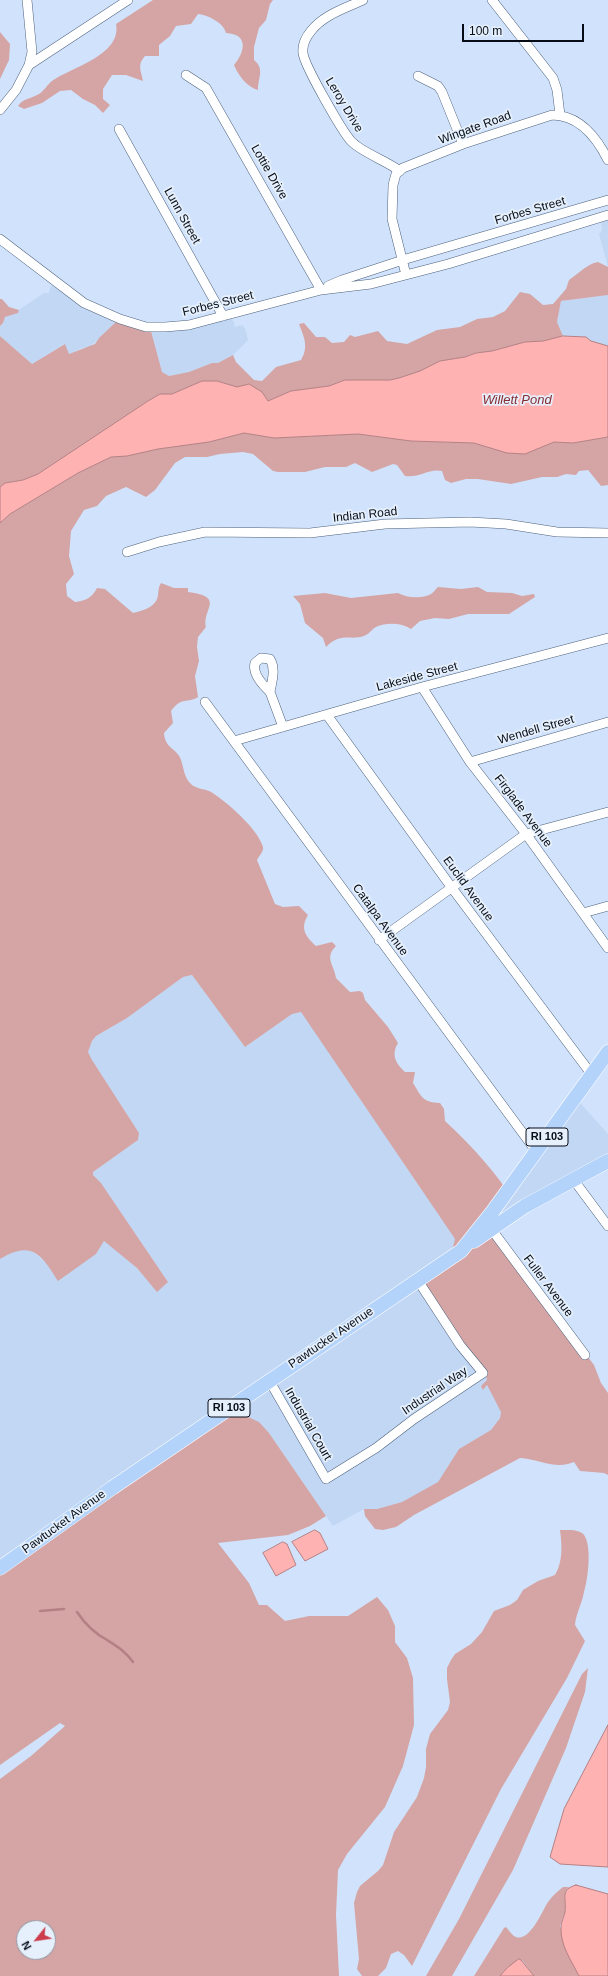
<!DOCTYPE html>
<html>
<head>
<meta charset="utf-8">
<style>
  body { margin:0 }
  #map { position:relative; width:608px; height:1976px; overflow:hidden; background:#d1e3fc; font-family:Helvetica,sans-serif }
  canvas { display:block }
  .north { position:absolute; left:16px; top:1920px; width:40px; height:40px; box-sizing:border-box; background:#e6f0fc; border:1px solid #8c95a0; border-radius:50%; rotate:240deg; font-size:11px; font-weight:700; line-height:16px; text-align:center; color:#060d17 }
  .north::after { content:''; display:block; margin:auto; width:14px; height:18px; background:#cc3c4a; clip-path:polygon(50% 0,100% 100%,50% 72%,0 100%) }
  .scale { position:absolute; left:462px; top:24px; width:122px; height:18px; box-sizing:border-box; border:2px solid #060d17; border-top:0; padding-left:5px; font-size:12px; line-height:14px; white-space:nowrap; color:#060d17; -webkit-text-stroke:3px #e6f0fc; paint-order:stroke }
</style>
</head>
<body>
<div id="map">
<canvas width="608" height="1976"></canvas>
<div class="north">N</div>
<div class="scale">100 m</div>
</div>
<script>
const context = document.querySelector('canvas').getContext('2d');
context.lineJoin = 'round';
function fillPath(path, color) { context.fillStyle = color; context.fill(path, 'evenodd'); }
function stroke(path, color, width, dash) { context.strokeStyle = color; context.lineWidth = width; context.lineCap = dash ? 'butt' : 'round'; context.setLineDash(dash || []); context.stroke(path); }
function label(font, color, halo, rows, align = 'center') {
  context.font = font + ' Helvetica,sans-serif'; context.lineWidth = 3.5; context.setLineDash([]); context.textBaseline = 'middle'; context.strokeStyle = halo; context.fillStyle = color; for (const [text, x, y, turn = 0] of rows) {
    context.save(); context.translate(x, y); context.rotate((+turn || 0) * Math.PI / 180); context.textAlign = isNaN(turn) ? turn : align; if (halo) context.strokeText(text, 0, 0); context.fillText(text, 0, 0); context.restore();
  }
}
const built = new Path2D(`
  M608,215V267L599,234L602,230L601,218Z
  M56,283L117,321L90,347L82,348L69,354L64,344L32,364L0,336V326L3,323L5,317L18,313L19,310L44,293H49L50,287Z
  M608,295V346L591,341L586,337L563,336L557,322L561,301Z
  M229,315L235,324L234,327L242,325L245,328L248,340L233,355L218,363H212L189,372L169,376L162,372L151,331Z
  M192,975L245,1047L292,1014L301,1012L313,1028L455,1239L452,1255L488,1380L483,1390L487,1385L501,1411L500,1418L491,1430L459,1449L438,1482L402,1502L377,1509H364L333,1526L269,1433L259,1422L244,1415L238,1408L0,1568V1259L13,1251L25,1250H30L45,1261L89,1258L96,1254L104,1241L125,1256L146,1278L168,1282L101,1183L93,1175V1172L138,1140L139,1133L92,1060L88,1052L92,1041L96,1036L127,1018L183,977Z
  M575,1097L608,1134V1161L484,1223Z`);
const green = new Path2D(`
  M153,0H273L270,4L266,20L259,28L254,47V60C265,69 258,77 258,90C247,87 238,75 234,65C245,52 249,34 226,33C224,23 208,15 198,14L191,24L176,26L170,36L159,45V56H145C137,65 141,70 143,81L126,75H112L103,89V99L110,105L103,113L95,105L83,99L71,90L60,91L42,103L24,109L18,106C23,98 31,99 39,94C44,91 47,85 52,81C72,67 122,55 116,24Z
  M0,32L10,44L9,60L0,79Z
  M598,262L608,267V295L561,301L557,322L563,336L543,341L525,342L492,351L476,353L465,357L440,361L420,371L399,378L390,380H345L329,386L291,391L268,401L262,392L249,384L237,387L217,381H202L172,394H160L148,401L38,474L23,480L5,483L0,487V336L32,364L65,344L69,354L95,344L99,338L117,321L151,331L162,372L169,376L189,372L212,363H218L233,355L236,362L254,380L262,381L276,367L301,360C309,347 304,337 299,324L304,323L316,337H325L332,343L344,342L350,335L355,337L378,331L387,341L407,344L437,330L460,327L477,319L493,317L505,311L520,292L530,294L543,305L553,304L566,289L569,280C578,274 587,264 598,262Z
  M0,299H2L9,307L19,310L18,313L5,317L3,323L0,326Z
  M244,433L274,438L358,434L411,441L474,443L507,453L524,454L554,442L573,443L608,437V485L601,486L588,470L579,471L576,475L566,474L557,477H542L511,484L478,479H466L451,483L445,480L442,471C429,468 420,478 405,476L397,465L393,464L372,472L355,463L346,467H325L305,472H278L273,471L253,454L243,452L220,454L207,457H185L175,463L155,490L146,497L126,487L106,496L97,506L84,510L71,531L69,556L74,574L66,584L67,596L75,602C85,601 92,598 97,588L105,589L133,613C142,611 157,607 158,595C159,589 158,588 161,583L174,588H188V592C226,597 202,609 206,627L198,637L197,647L199,661L195,676L198,697C187,704 182,696 171,711L173,723L164,733C165,749 178,749 181,760C184,769 184,778 192,785C197,789 206,789 211,792C227,802 258,829 263,847C264,851 259,856 257,860L275,904L283,907L299,906L308,915C300,928 305,936 316,946L332,942L336,946C324,958 334,964 336,978L350,992L360,991L363,993L365,1000L388,1027L398,1043C391,1054 395,1063 405,1072H415L413,1083C422,1097 422,1102 440,1103L444,1109L445,1121C467,1141 489,1165 506,1189L487,1231L539,1292L594,1365L601,1383L608,1393V1475L604,1473L580,1471L574,1462C555,1470 539,1459 520,1458L414,1515L396,1527L383,1530L375,1529L365,1516L364,1509H377L402,1502L438,1482L459,1449L491,1430L500,1418L501,1412L487,1385L483,1390L481,1386L487,1380L486,1374L416,1280L451,1255L455,1239L301,1012L292,1014L245,1047L192,975L183,977L127,1018L96,1036L92,1041L88,1052L92,1060L139,1133L138,1140L93,1172V1175L101,1183L168,1282L157,1292L137,1268L104,1241L96,1254L58,1281C41,1254 32,1240 0,1259V523L10,514L78,473L111,457L127,456L158,449L209,442Z
  M438,587L461,589L478,587L487,592L512,593L522,596L534,594L535,597L509,614H468L449,619L435,618L420,621L411,629C402,623 387,622 376,627C372,629 370,633 366,635C351,642 342,631 326,647L323,638L305,623L300,604L293,596L325,593L351,598L398,593C407,598 422,599 431,594C433,593 436,589 438,587Z
  M238,1408L244,1415L259,1422L269,1433L326,1516L310,1526L288,1535L218,1543L249,1583L259,1605H267L285,1621L309,1616H348L377,1597L388,1610L395,1626V1642L407,1658L413,1678L414,1725L403,1766L385,1807L347,1854L338,1870L336,1915L339,1976H0V1779L31,1756L65,1726L60,1723L0,1765V1568ZM24,1928H48V1952H24Z
  M560,1530C567,1530 576,1529 582,1533C593,1541 588,1580 584,1592C582,1604 576,1613 575,1625L585,1641L567,1678L501,1789L412,1966L404,1955L398,1951L391,1954L386,1968L378,1976H362L357,1969L359,1959L354,1903L357,1892L360,1886L378,1871L383,1865L394,1832L417,1797L424,1778L426,1767V1749L430,1734L448,1710L450,1702L447,1679V1668L451,1660L455,1654L471,1644L482,1632L494,1611L510,1605L517,1600L523,1590L538,1581L555,1575C563,1561 562,1546 560,1530Z
  M588,1668L585,1692L566,1748L513,1870L452,1976H426L459,1919L582,1674Z
  M563,1887H569L565,1892V1912L560,1926L579,1976H534L522,1960L507,1968L500,1976H474L504,1928L506,1927C508,1929 511,1934 514,1936C529,1945 542,1911 548,1902C552,1896 558,1891 563,1887Z`);
const water = new Path2D(`
  M563,336L586,337L591,341L608,346V437L573,443L554,442L525,454L507,453L474,443L411,441L358,434L274,438L244,433L209,442L158,449L127,456L111,457L78,473L10,514L0,523V487L5,483L23,480L38,474L148,401L160,394H172L202,381H217L237,387L249,384L262,392L268,401L291,391L329,386L345,380H390L399,378L420,371L440,361L465,357L476,353L492,351L525,342L543,341Z
  M315,1530L320,1533L328,1549L305,1561L292,1542Z
  M283,1542L287,1544L296,1565L276,1576L263,1553Z
  M608,1725V1867L560,1864L550,1857L564,1809Z
  M576,1885L608,1894V1976H579C571,1960 560,1945 561,1927C561,1922 564,1917 565,1912C567,1898 559,1890 576,1885Z
  M519,1959L521,1960L534,1976H500L507,1968Z`);
const stream = new Path2D(`
  M40,1611L64,1609
  M77,1612C85,1624 94,1633 107,1640C118,1647 125,1651 133,1662`);
const street = new Path2D(`
  M27,0L32,52L29,65L128,0
  M363,0C346,8 323,15 311,31C306,37 302,45 303,53C304,65 342,131 351,141C361,152 387,161 400,171
  M492,0L553,78L557,90L560,115
  M186,75L206,88L321,290
  M418,76L438,86L442,92L463,144
  M0,110L16,90L29,65
  M119,129L223,316
  M0,239L84,303L120,319L146,327H165L189,325L321,290L371,284L448,264L608,215
  M406,275L392,219L393,185L396,174L403,168L463,144L552,115C579,115 597,138 608,160
  M328,286L342,280L406,259L608,200
  M127,552L159,542L205,532L310,533L385,524L470,522L506,524L557,532L608,533
  M261,658L270,659C276,669 272,681 270,692C263,685 252,674 255,663Z
  M422,687L470,762L526,834L608,948
  M270,692L283,727
  M205,702L536,1151
  M327,715L452,888L592,1075
  M234,741L422,687L608,638
  M470,762L608,722
  M583,913L608,906
  M379,940L526,834L608,812
  M573,1179L608,1226
  M492,1230L585,1355
  M269,1380L326,1479L376,1448L414,1419L483,1373L460,1345L417,1279`);
const primary = new Path2D(`
  M474,1241L525,1206L608,1161
  M0,1568L112,1488L461,1251L493,1211L608,1052`);
const shields = [
  [547,1137,42],
  [229,1408,42]
];
const shieldNames = [
  ["RI 103",547,1137],
  ["RI 103",229,1408]
];
const streetNames = [
  ["Leroy Drive",344,105,59],
  ["Wingate Road",475,128,-20],
  ["Lottie Drive",269,172,60],
  ["Forbes Street",530,211,-16],
  ["Lunn Street",182,216,61],
  ["Forbes Street",218,304,-14],
  ["Indian Road",365,515,-6],
  ["Lakeside Street",417,677,-15],
  ["Wendell Street",536,730,-16],
  ["Firglade Avenue",523,811,53],
  ["Euclid Avenue",468,889,54],
  ["Catalpa Avenue",380,920,54],
  ["Fuller Avenue",548,1286,53],
  ["Pawtucket Avenue",331,1338,-34],
  ["Industrial Way",435,1391,-34],
  ["Industrial Court",308,1424,60],
  ["Pawtucket Avenue",64,1522,-36]
];
const waterNames = [
  ["Willett Pond",517,400]
];
fillPath(built, '#c1d7f4');
fillPath(green, '#d4a5a4');
fillPath(water, '#ffb2b2');
stroke(water, '#b48084', 1);
stroke(stream, '#b48084', 2.5);
stroke(street, '#4d617c', 10);
stroke(primary, '#fff', 15);
stroke(street, '#fff', 9);
stroke(primary, '#b4d3fb', 14);
for (const [x, y, w] of shields) { const box = new Path2D(); box.roundRect(x - w / 2, y - 9, w, 18, 3); context.fillStyle = '#e6f0fc'; context.fill(box); stroke(box, '#060d17', 1); }
label('bold 11px', '#060d17', null, shieldNames);
label('12px', '#060d17', '#e6f0fc', streetNames);
label('italic 13px', '#852e34', '#e6f0fc', waterNames);
</script>
</body>
</html>
